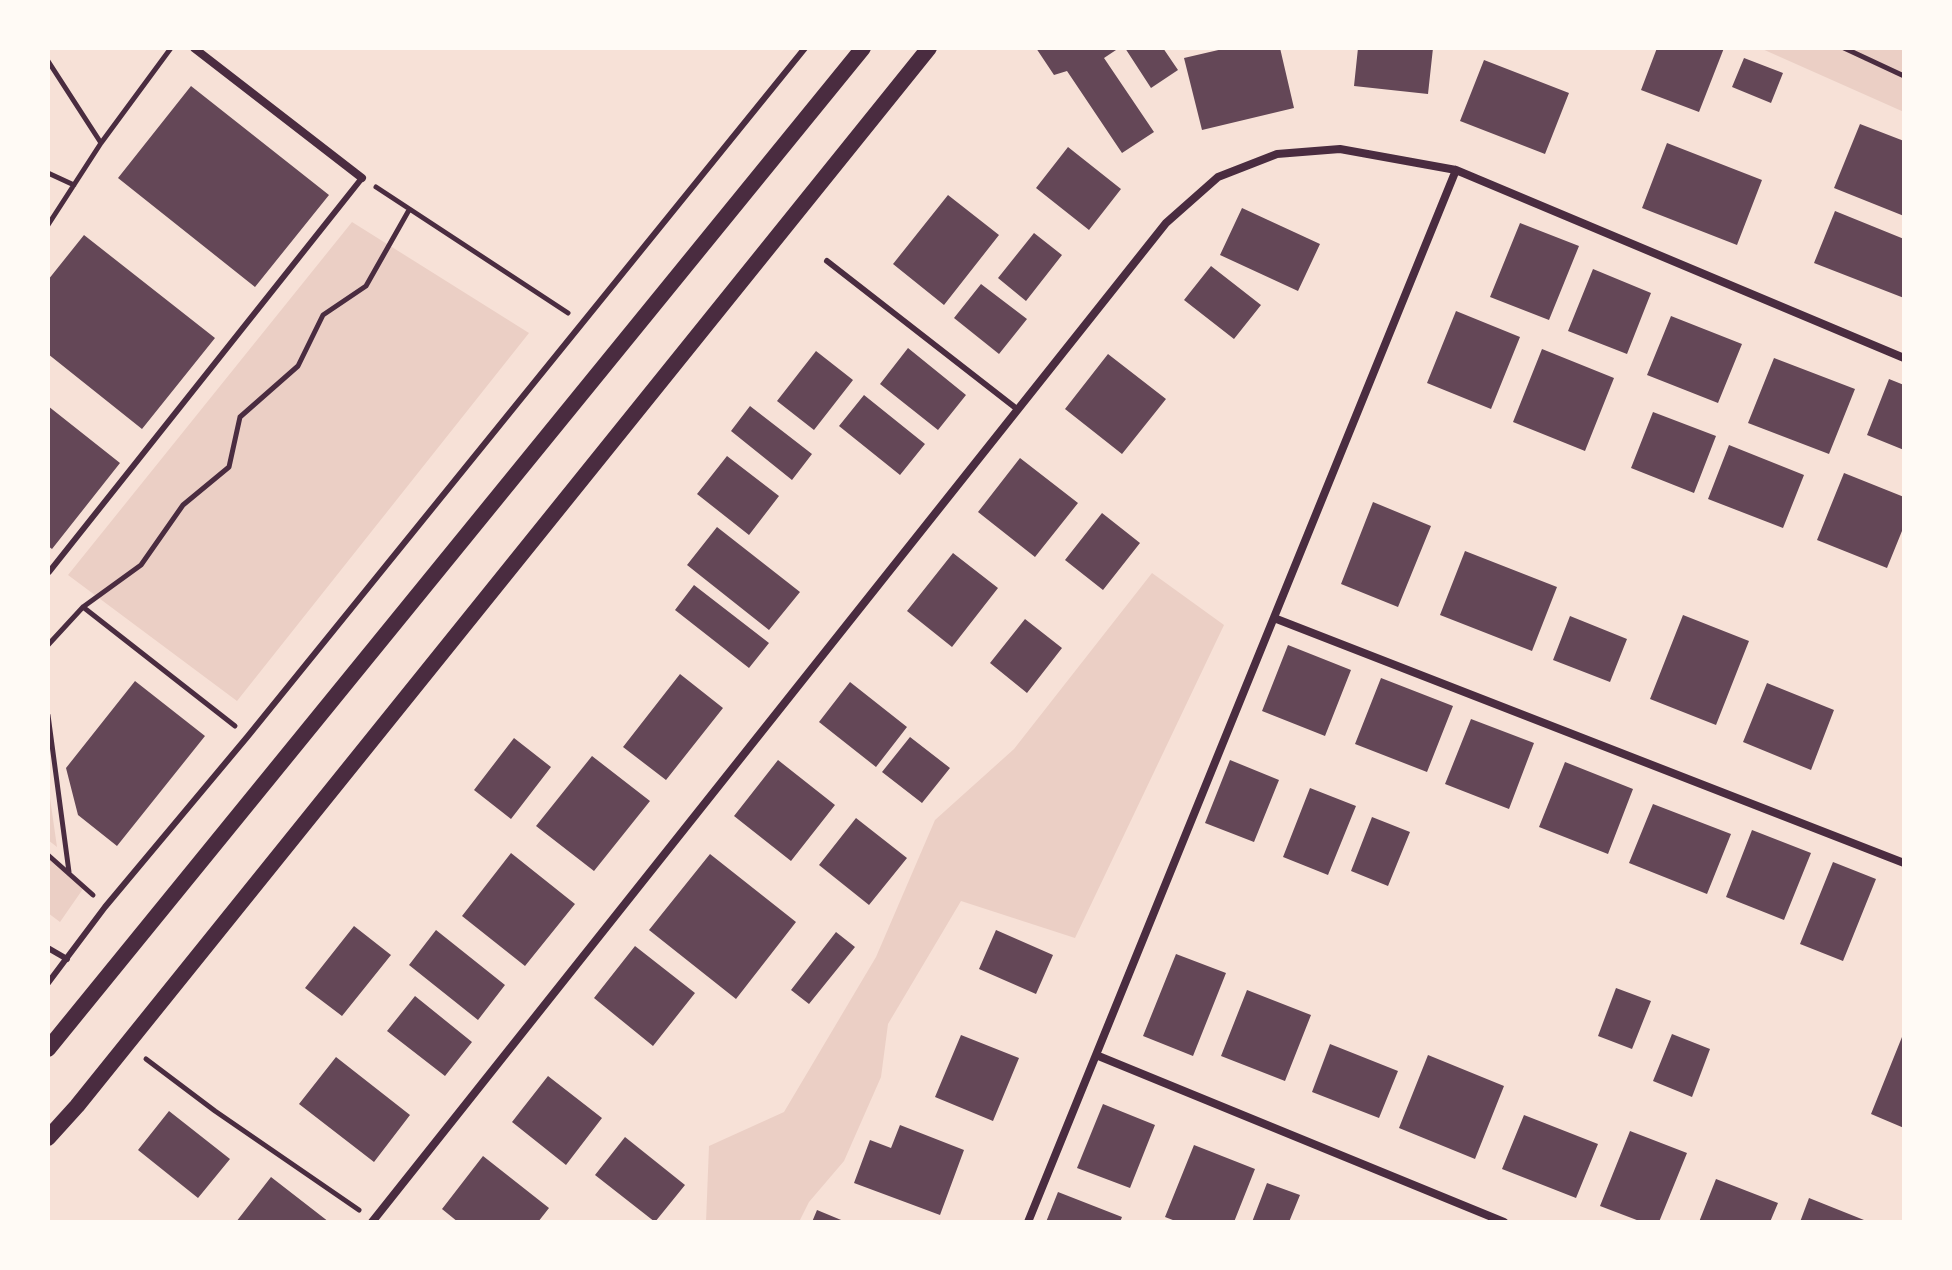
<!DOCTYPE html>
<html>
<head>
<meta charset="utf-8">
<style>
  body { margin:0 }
  #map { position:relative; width:1952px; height:1270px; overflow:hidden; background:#f7e1d7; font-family:"Space Grotesk",sans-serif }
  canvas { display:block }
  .frame { position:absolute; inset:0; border:50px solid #fffaf5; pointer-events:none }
</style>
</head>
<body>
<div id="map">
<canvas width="1952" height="1270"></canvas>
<div class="frame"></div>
</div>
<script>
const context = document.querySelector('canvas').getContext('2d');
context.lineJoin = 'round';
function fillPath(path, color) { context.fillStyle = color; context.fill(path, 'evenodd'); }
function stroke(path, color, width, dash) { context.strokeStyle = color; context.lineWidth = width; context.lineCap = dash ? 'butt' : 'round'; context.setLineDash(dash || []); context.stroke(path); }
const green = new Path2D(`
  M1760,48H1904V112Z
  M352,222L529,333L237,701L68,575Z
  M1152,573L1224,625L1075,938L961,901L888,1024L881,1077L844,1161L809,1202L799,1222H706L709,1146L784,1112L876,957L935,820L1014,749Z
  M48,784L57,847L48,840Z
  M48,853L85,886L60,922L48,913Z`);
const building = new Path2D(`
  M1036,48H1119L1104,58L1154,132L1122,153L1067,71L1054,75Z
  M1125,48H1163L1178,70L1151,88Z
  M1227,48H1280L1294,108L1202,130L1184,58Z
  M1358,48H1433L1428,94L1354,86Z
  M1657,48H1724L1699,112L1641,90Z
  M1744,58L1783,73L1771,103L1732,87Z
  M1484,60L1569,93L1545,154L1460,121Z
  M191,86L329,195L255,287L118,178Z
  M1860,124L1904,141V216L1834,188Z
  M1667,143L1762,180L1737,245L1642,208Z
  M1068,147L1121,189L1089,230L1036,188Z
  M948,195L999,235L944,305L893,264Z
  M1242,208L1320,244L1298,291L1220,255Z
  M1835,211L1904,239V298L1814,263Z
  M1520,223L1579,246L1549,320L1490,297Z
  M1034,233L1062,255L1026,301L998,278Z
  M84,235L215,338L142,429L48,354V280Z
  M1211,266L1261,305L1234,339L1184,300Z
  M1593,269L1651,293L1627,354L1568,331Z
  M981,284L1027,319L999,354L954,318Z
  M1456,311L1520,337L1491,409L1427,383Z
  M1671,316L1742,344L1718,403L1647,375Z
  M908,348L966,395L938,430L880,384Z
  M1542,349L1614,378L1585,451L1513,422Z
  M816,351L853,380L814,430L777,401Z
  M1108,354L1166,399L1122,454L1065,409Z
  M1774,358L1855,389L1829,454L1748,423Z
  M1889,379L1904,385V450L1867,435Z
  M864,395L925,444L900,475L839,426Z
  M48,406L120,463L52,549L48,546Z
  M750,406L812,454L792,480L731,431Z
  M1653,412L1716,436L1694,493L1631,468Z
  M1729,445L1804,475L1783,528L1708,499Z
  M727,456L779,496L749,535L697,494Z
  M1020,458L1078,503L1035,557L978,512Z
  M1844,473L1904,497V526L1887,568L1817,540Z
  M1373,502L1431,526L1398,607L1341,584Z
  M1102,513L1140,543L1103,590L1065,560Z
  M717,527L800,592L769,630L687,565Z
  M1465,551L1557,587L1532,651L1440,615Z
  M953,553L998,588L952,647L907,611Z
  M694,585L769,643L749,668L675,610Z
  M1683,615L1749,641L1716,725L1650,699Z
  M1570,616L1627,639L1610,682L1553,660Z
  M1025,619L1062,648L1027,693L990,663Z
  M1288,645L1351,670L1325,736L1262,711Z
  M680,674L723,708L666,780L623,747Z
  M1381,678L1453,706L1427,772L1355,744Z
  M135,681L205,736L117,846L78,815L66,768Z
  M850,682L907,727L876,767L819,722Z
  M1767,683L1834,710L1811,770L1743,742Z
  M1471,719L1534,743L1509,809L1445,784Z
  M910,737L950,768L922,803L882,772Z
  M514,738L551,767L511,819L474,790Z
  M592,756L650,801L594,871L536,826Z
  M778,760L835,805L791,861L734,816Z
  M1230,760L1279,780L1254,842L1205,823Z
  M1565,762L1633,789L1608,854L1539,827Z
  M1310,788L1356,806L1328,875L1283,857Z
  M1653,804L1731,834L1707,894L1629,863Z
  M1372,817L1410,832L1388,886L1351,871Z
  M856,818L907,858L869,905L819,865Z
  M1752,830L1811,853L1784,920L1726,897Z
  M511,853L575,904L525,966L462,916Z
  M710,854L796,922L736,999L649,930Z
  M1833,862L1876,879L1843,961L1800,944Z
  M354,926L391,955L342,1016L305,988Z
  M436,930L505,985L478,1020L409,965Z
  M996,930L1053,955L1036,994L979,969Z
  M836,932L855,947L809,1004L791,990Z
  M635,946L695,993L653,1046L594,998Z
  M1176,954L1226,973L1193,1056L1143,1036Z
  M1616,988L1651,1001L1632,1049L1598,1036Z
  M1247,990L1311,1015L1285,1081L1221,1056Z
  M415,996L472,1042L445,1076L387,1031Z
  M1904,1032V1128L1871,1114Z
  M1672,1034L1710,1049L1692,1097L1653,1081Z
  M961,1035L1019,1058L993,1121L935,1097Z
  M1330,1044L1398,1071L1379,1118L1312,1092Z
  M1428,1055L1504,1086L1475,1159L1399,1128Z
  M336,1057L410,1115L374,1162L299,1104Z
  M548,1076L602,1118L566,1165L512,1122Z
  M1103,1104L1155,1125L1130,1188L1077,1168Z
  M169,1111L230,1159L198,1198L138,1150Z
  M1524,1115L1598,1144L1576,1198L1502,1169Z
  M900,1125L964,1150L940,1215L854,1183L870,1140L891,1148Z
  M1630,1131L1687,1153L1659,1222H1642L1600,1206Z
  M625,1137L685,1185L655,1222L595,1175Z
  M1194,1145L1255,1169L1234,1222H1178L1165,1217Z
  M483,1156L549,1208L538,1222H458L442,1209Z
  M271,1177L329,1222H236Z
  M1716,1179L1778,1203L1770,1222H1699Z
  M1267,1183L1300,1195L1289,1222H1252Z
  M1058,1192L1122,1217L1120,1222H1046Z
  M1809,1198L1869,1222H1800Z
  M817,1210L846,1222H812Z`);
const path = new Path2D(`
  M1844,48L1904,76
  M48,61L101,143L48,225
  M101,143L171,48
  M48,173L74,185
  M376,187L568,313
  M83,607L235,726
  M48,645L83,607L141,565L183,505L229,467L240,417L298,366L323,315L366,286L409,210
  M48,715L69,872
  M48,855L93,895
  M146,1059L215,1111L359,1210`);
const service = new Path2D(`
  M827,261L1017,409
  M49,572L362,178
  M48,948L67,959
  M48,983L105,907L248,736L805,48`);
const minor = new Path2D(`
  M194,48L362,178
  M1274,618L1904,863
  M1096,1055L1504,1222
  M372,1222L1166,223L1218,177L1277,154L1340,149L1456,170L1904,358
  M1028,1222L1456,170`);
const secondary = new Path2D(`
  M48,1049L863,48
  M48,1138L77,1106L929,48`);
fillPath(green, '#ebcfc5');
fillPath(building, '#644757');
stroke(path, '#4a2c40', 5);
stroke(service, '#4a2c40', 6);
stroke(minor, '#4a2c40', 8);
stroke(secondary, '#4a2c40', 16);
</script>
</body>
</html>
